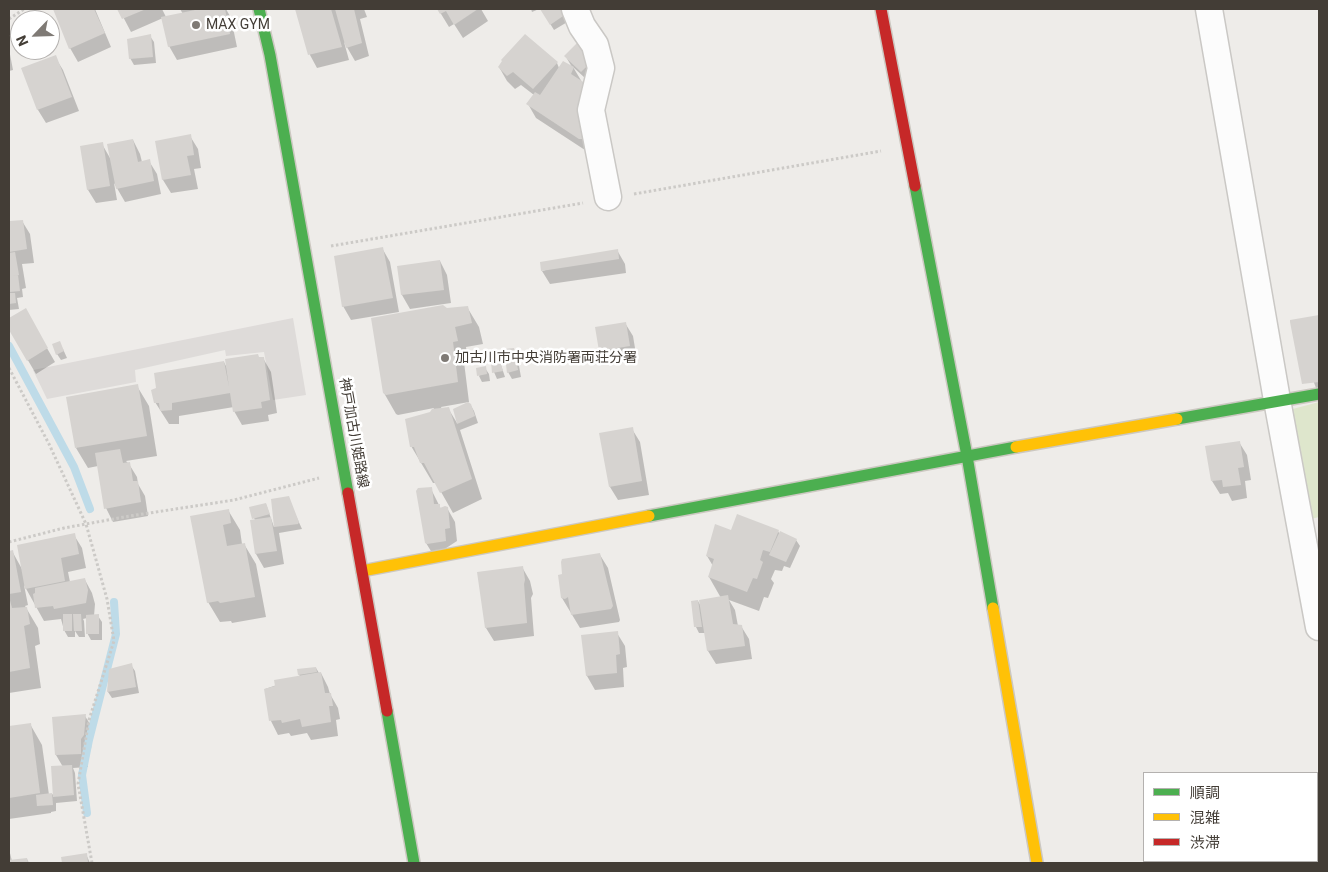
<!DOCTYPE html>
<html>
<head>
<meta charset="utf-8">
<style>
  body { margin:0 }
  #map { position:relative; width:1328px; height:872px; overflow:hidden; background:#eeece9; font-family:Roboto,"Noto Sans JP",sans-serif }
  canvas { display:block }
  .frame { position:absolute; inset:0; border:10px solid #433d36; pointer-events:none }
  .legend { position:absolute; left:1143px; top:772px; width:175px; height:90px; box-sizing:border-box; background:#fff; border:1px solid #b4b1af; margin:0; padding:6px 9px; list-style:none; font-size:15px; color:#433d36 }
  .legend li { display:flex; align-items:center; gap:10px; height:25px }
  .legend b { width:25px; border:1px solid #b4b1af }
  .north { position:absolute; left:10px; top:10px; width:50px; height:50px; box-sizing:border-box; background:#fff; border:1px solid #b4b1af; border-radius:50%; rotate:246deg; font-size:14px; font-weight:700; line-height:20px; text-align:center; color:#433d36 }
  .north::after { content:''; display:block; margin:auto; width:18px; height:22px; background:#7f7a75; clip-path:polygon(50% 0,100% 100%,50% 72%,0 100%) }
</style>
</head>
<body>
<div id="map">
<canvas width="1328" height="872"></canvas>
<div class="frame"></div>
<ul class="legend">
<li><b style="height:6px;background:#4caf50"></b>順調</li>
<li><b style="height:6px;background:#ffc107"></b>混雑</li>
<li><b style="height:6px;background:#c62828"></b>渋滞</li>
</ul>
<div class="north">N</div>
</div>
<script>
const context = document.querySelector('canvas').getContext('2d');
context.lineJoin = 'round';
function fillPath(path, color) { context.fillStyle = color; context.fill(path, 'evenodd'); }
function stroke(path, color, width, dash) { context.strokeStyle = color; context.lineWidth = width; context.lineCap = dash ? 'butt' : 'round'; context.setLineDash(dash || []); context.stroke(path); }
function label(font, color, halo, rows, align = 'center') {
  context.font = font + ' Roboto,"Noto Sans JP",sans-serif'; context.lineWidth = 5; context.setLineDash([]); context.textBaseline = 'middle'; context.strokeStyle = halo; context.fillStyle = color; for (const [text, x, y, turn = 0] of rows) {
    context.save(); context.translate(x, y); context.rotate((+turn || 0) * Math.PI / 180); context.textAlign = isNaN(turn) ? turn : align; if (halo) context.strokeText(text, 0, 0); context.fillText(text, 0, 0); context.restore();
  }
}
const green = new Path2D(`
  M1319,402V517L1307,520L1289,410Z`);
const parking = new Path2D(`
  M293,318L306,395L273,400L264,352L226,356L225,350L135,370L136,382L47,399L33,370Z`);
const shadow = new Path2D(`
  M54,9H95L111,47L78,62L70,48Z
  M119,9H162L166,17L183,14L180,9H226L231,18L237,47L177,60L169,46L163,18L131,32Z
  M296,9H364L367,17L360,19L369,56L355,61L344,42L349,60L317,68L310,55Z
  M438,9H481L488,21L463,38L454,24L449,27Z
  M531,9H539L532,12Z
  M541,9H562L569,21L554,30Z
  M150,36L154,42L156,63L134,65L130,58Z
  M9,49L13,70L9,71Z
  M55,57L63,70L79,111L46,123L38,110L23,69Z
  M566,57L593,60L585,78L573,67L582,82L588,152L536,118L528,104L534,95L521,85L515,89L507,81L499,67L557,63L559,68L572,67Z
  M190,136L198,149L201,168L194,169L198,189L171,193L163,180L157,142Z
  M133,140L140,154L142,162L149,161L157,174L161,194L125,202L114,183L117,200L96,203L88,190L102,144L110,158Z
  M22,221L30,234L34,263L22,264L26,288L22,289L23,297L17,298L19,309L9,310V223Z
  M382,248L390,262L399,312L351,320L343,306Z
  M617,250L625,264L626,273L550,284L542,271Z
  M440,261L447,275L451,303L410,309L402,295L398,267Z
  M467,307L479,327L483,344L466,347L468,361L464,362L469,402L441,407L442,409L448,408L457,423L470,404L474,411L478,423L460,430L482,499L453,513L436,483H433L411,446L434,408L398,415L396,414L384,393L447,310Z
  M25,310L55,362L36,374L9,328V320Z
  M1319,316V396L1291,321Z
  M625,323L633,336L637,360L608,365L600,351L596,328Z
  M63,349L67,358L61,360L57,354Z
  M513,349L517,355L521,377L512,379L508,372Z
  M259,358H263L271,372L277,413L268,415L269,421L242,425L234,411V407L179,416V424H169L155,402L224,362L227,368Z
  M500,362L505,377L497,379L494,372Z
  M485,368L489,374L490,381L482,382L479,376Z
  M137,386L149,406L157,456L126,461L129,464L137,477L138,484L145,496L148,516L113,522L106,508L98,466L88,468L76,448Z
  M632,429L640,442L649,495L618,500L610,487Z
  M1239,442L1247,455L1251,480L1245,481L1247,498L1232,501L1228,493L1220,494L1212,481Z
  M431,489L441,509L447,508L455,522L457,541L434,556L426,543Z
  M288,498L302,529L279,533L284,564L264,568L256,554L251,521L255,520L254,518L266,504L274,527Z
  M228,510L240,530L242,544H244L256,564L266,617L232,623L231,621L220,622L208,602L192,517Z
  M731,531H778L780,535L796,540L800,546L790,568L784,566L782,571L775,570L771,579L774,583L768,598L764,597L759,611L729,600L735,610L738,626H741L749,639L752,659L716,664L708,651L705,633H699L696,627L698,601L702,608L721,598L709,577L713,566L707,556Z
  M74,535L82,548L86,568L68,572L70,582L85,580L92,593L95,604L94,616H98L102,622V640H91L86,631H87V618L83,619L84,621L85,637H79L75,631V637H68L64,630L61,619L44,621L24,585L28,605L25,606L38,628L40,644L35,646L41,688L9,693V552L12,551L22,569Z
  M600,555L608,568L620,620L619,622L580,628L562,598Z
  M522,567L530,581L533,594L531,598L534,636L494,641L486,628Z
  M617,633L625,646L627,667L623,668L624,687L595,690L587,676L582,637Z
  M131,665L135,671L139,693L112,698L108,692L111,670Z
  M316,668L319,673H321L328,687L330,694L338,708L340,719L336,720L338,736L311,740L307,733L291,736L289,733L278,735L271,721L265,689L300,677L299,674Z
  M85,716L93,729L91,749L88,753V767L73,768L75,773L77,801L56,803V811L51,812V813L9,819V727L30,724L42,745L49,795L54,794L63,767L56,755L54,718Z
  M9,849L12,861L27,859L29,863H9Z
  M86,854L90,863H63L62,858Z
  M1241,861H1277V863H1242Z`);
const stream = new Path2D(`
  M9,346L74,467L90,509
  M87,813L82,775L89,740L116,634L114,602`);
const building = new Path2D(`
  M53,9H94L105,33L69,49Z
  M117,9H146L122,19Z
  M200,9H225L230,34L168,47L161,17Z
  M295,9H331L342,47L308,55Z
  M335,9H354L362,43L346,48Z
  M437,9H478L454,25L446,11L440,14Z
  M540,9H563L566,14L550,25Z
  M151,34L153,57L129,59L127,39Z
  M525,34L558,62L533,89L513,72L507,76L498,67L502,61L501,60Z
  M577,43L594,59L581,72L564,56Z
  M56,55L72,97L37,110L21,68Z
  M563,61L574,67L571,74L591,87L587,139H579L526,104L535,92L540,95Z
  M191,134L194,155L187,156L191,175L162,180L155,141Z
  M133,139L138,162L150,159L154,181L116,189L107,144Z
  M103,142L110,186L87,190L80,146Z
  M23,220L27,249L9,252V221Z
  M383,247L393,298L342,307L334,256Z
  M618,249L619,259L541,271L540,262Z
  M15,252L19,275L11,276L18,275L20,291L9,292V253Z
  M440,260L444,290L401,295L397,266Z
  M9,293H15L16,303L9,304Z
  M443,305L447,308L468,306L472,323L455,327L458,341L453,342L458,382L386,395L383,393L371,318Z
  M26,308L48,348L27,361L9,330V318Z
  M1319,315V382L1302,384L1290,322V320Z
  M626,322L630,346L599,351L595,327Z
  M60,341L64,351L56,355L52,344Z
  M514,348L518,370L507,373L504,349Z
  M258,354L259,357H264L270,400L261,402L262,408L233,412L230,393L172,403V410L160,411L159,403H154L151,390L156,388L154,373L224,361L229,387L225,359Z
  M500,361L503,371L492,373L491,362Z
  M486,366L487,374L477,376L476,368Z
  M138,384L147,436L75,448L66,397Z
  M468,402L471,404L475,416L457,424L453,409Z
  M449,407L472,479L440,493L424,463H420L414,447H410L405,419L430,412L432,409Z
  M633,427L642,481L609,487L599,433Z
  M1240,441L1244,467L1238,468L1241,485L1223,487L1222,480L1211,481L1205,446Z
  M120,449L123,463L130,462L133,481H138L141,502L104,509L95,453Z
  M432,487L434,504H440V508L445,506L448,507L450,528L445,529L446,541L427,544L425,543L416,491L418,488Z
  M289,496L299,522L298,524L274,527L271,499Z
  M266,503L270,514L252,519L249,507Z
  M229,509L231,523L223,525L227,546L245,543L255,597L220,603L218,601L207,603L190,516Z
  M737,514L779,530L770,552L763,550L760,560L763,562L757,579L753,578L747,592L708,577L714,559L706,556L715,524L731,530Z
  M271,517L277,551L255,554L250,520Z
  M780,531L797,539L786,562L769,555Z
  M75,533L79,554L61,558L65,581L25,589L17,545Z
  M13,550L21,592L9,594V551Z
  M600,553L613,606L611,609L571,615L568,597L565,599L561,598L558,575L562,574L561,562L562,559Z
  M523,566L525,580L524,584L527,623L485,628L477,572Z
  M85,578L88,590L86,603L54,609L53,606L35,608L33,594L35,593V588Z
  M728,595L733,624L742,625L745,646L707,651L699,600Z
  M9,597L12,608L27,607L30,624L24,626L30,668L9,672Z
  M698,600L702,627H694L691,601Z
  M63,614H72V631H63Z
  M73,614H81L82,631H74Z
  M99,614V634H86V615Z
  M618,631L620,654L616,655L617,673L586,676L581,635Z
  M132,663L136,687L107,692L109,669Z
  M316,667L317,672L298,675L297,669Z
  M321,672L325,693H331L333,706H329L331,722L302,727L300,719L282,723L281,720L269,721L264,689L275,686L274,680Z
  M86,714L84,735L81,739V754L55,755L52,717Z
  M31,723L40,793L9,798V726Z
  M72,765L74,795L53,797L51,766Z
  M52,793L53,805L37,806L36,795Z
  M87,853L88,863H62L61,857Z
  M27,858L28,863H9V860Z`);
const path = new Path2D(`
  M9,19L24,9
  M634,194L881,151
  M331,246L583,203
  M9,368L49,444L86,524L107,599L114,641L89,720L78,784L92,863
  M9,542L64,528L130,516L234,500L319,478`);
const street = new Path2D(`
  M575,9L582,26L595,45L601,68L591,110L608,197
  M1209,9L1277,400L1319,627`);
const fast = new Path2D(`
  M259,9L270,55L348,493
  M915,186L967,456L993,608
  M1177,419L1319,394
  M649,516L1016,447
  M387,711L414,863`);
const slow = new Path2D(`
  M1016,447L1177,419
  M362,571L649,516
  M993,608L1037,863`);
const jam = new Path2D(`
  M881,9L915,186
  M348,493L387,711`);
const markers = [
  [196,25,5,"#7f7a75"],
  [445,358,5,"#7f7a75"]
];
const poiNames = [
  ["MAX GYM",206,25],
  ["加古川市中央消防署両荘分署",455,358]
];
const streetNames = [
  ["神戸加古川姫路線",353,433,80]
];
fillPath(green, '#dee6cc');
fillPath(parking, '#dedbd9');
fillPath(shadow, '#0003');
stroke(stream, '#bedbe8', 8);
fillPath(building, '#d6d3d0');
stroke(street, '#cac8c5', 29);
stroke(fast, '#ccc8c1', 14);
stroke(slow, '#ccc8c1', 14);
stroke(jam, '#ccc8c1', 14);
stroke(path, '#cccac7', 3, [2.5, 2.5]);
stroke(street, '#fcfcfc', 26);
stroke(fast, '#4caf50', 11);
stroke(slow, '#ffc107', 11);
stroke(jam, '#c62828', 11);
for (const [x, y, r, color] of markers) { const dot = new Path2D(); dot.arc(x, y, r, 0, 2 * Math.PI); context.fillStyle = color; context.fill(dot); stroke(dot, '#fff', 2); }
label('14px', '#433d36', '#fff', poiNames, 'left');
label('14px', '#433d36', '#fff', streetNames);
</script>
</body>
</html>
